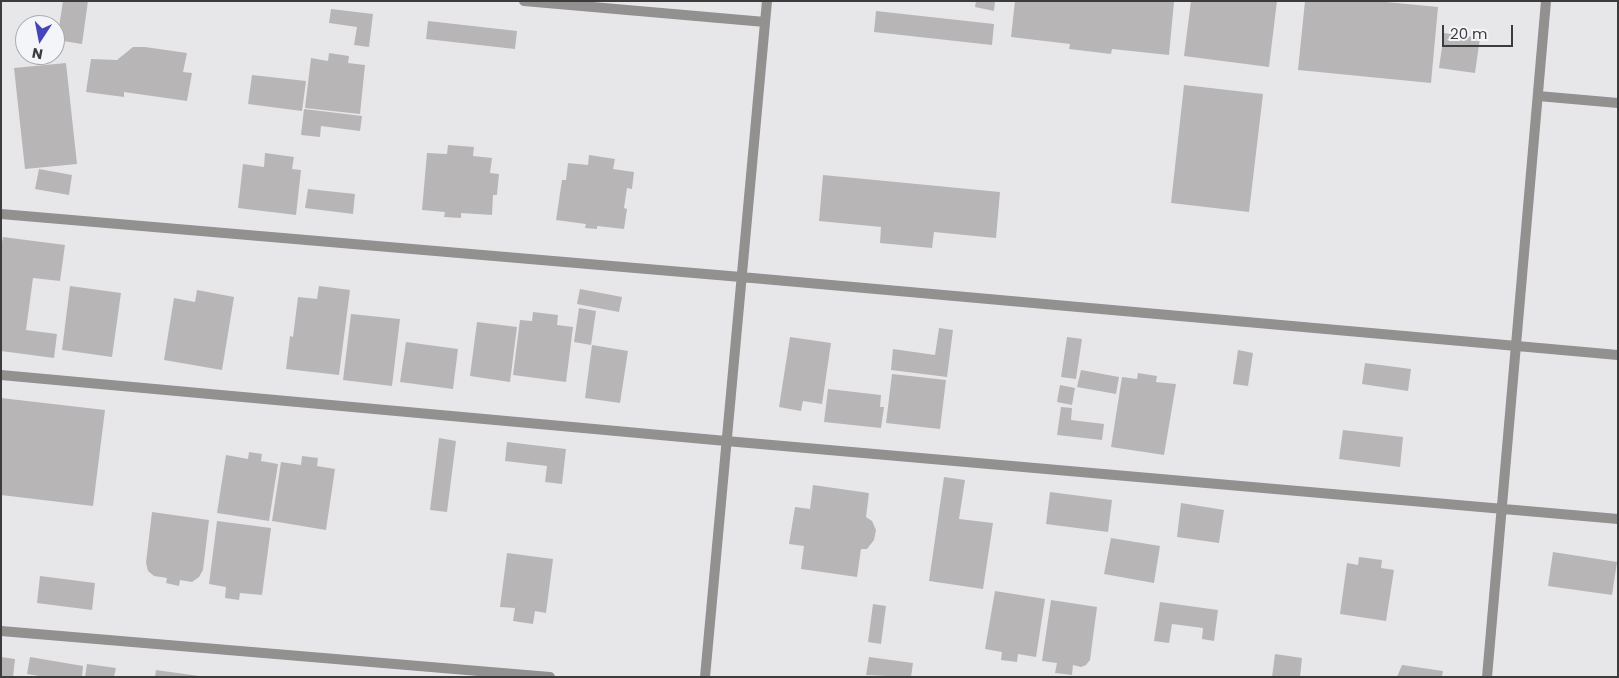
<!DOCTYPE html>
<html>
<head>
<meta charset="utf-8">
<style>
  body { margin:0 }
  #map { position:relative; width:1619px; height:678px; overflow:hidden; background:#e7e7ea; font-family:Poppins,sans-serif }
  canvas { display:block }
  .frame { position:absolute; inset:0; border:2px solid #3c3c3d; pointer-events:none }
  .north { position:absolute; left:15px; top:15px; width:50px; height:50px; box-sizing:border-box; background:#f4f5f8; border:1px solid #aaabad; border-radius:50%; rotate:191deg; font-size:14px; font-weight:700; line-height:20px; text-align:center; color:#3c3c3d }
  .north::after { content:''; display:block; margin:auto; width:18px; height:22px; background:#4644b9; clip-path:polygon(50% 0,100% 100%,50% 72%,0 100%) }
  .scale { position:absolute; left:1442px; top:25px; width:71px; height:22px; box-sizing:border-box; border:2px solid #3c3c3d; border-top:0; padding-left:6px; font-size:15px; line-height:18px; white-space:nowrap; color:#3c3c3d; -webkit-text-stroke:4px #f4f5f8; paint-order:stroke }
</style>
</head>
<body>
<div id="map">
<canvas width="1619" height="678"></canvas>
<div class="frame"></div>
<div class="north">N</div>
<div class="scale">20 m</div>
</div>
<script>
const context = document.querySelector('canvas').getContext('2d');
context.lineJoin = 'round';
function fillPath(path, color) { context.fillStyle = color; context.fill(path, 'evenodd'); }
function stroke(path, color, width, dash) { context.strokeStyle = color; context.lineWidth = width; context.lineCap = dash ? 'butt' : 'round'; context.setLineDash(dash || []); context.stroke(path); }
const building = new Path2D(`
  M63,1H88L82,44L57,40Z
  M976,1H995L994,11L975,7Z
  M1015,1L1174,2L1169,55L1112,49L1111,54L1069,49L1070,44L1011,37Z
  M1191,1H1277L1269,67L1184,56Z
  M1305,1H1376L1438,7L1431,83L1298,70Z
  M331,9L373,14L369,47L354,45L357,27L329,23Z
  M876,11L994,24L992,45L874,32Z
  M428,21L517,31L515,49L426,39Z
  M1444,33L1480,38L1475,73L1439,68Z
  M133,47H145L187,53L183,72L192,73L187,101L124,92V97L86,92L91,59L117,60Z
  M329,53L349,56L348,63L365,65L360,114L305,108L311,58L328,61Z
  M66,63L77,164L25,169L14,68Z
  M252,75L306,81L302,111L248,104Z
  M1184,85L1263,94L1249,212L1171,203Z
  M304,109L362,116L360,131L321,126L320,137L301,135Z
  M448,145L474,147L473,156L492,158L490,173L499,174L497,195H493L492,215L461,213V218L444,217L445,212L422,210L427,153L447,154Z
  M265,153L294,157L292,169L301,170L296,215L238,208L243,164L264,167Z
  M589,155L615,159L613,169L634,172L632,189L627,188L624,208L627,209L624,229L597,226V229L585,228L586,224L556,220L562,180H566L568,163L588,165Z
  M39,169L72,175L69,195L35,189Z
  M823,175L1000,192L996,238L934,232L932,248L880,243L881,227L819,221Z
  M308,189L355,194L353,214L305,208Z
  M3,237L65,245L60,281L33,278L26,330L57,334L54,358L1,351V247Z
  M70,286L121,293L112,357L62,350Z
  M319,286L350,290L339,375L286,369L290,336L293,337L298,297L317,299Z
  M580,289L622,297L619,312L577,304Z
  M197,290L234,297L222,370L164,360L174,298L195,302Z
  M579,308L596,311L591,345L574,342Z
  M533,312L558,315L557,325L573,327L566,382L513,375L520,320L532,321Z
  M351,314L400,319L392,386L343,380Z
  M477,322L517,327L510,382L470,376Z
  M939,328L953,330L947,377L891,370L893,349L935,355Z
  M790,337L831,343L822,404L803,401L801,411L779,407Z
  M1067,337L1082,339L1076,379L1061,377Z
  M406,342L458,349L453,389L400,382Z
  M592,345L628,351L620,403L585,398Z
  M1238,350L1253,353L1248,386L1233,384Z
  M1365,363L1411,369L1408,391L1362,384Z
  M1081,370L1119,377L1116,394L1077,387Z
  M1138,373L1157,376L1156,382L1176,384L1164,455L1111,447L1122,377L1137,379Z
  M892,374L946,380L940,429L886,423Z
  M1060,385L1075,388L1072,405L1057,402Z
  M828,389L881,395L880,407H884L881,428L824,422Z
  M1,398L105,410L93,506L1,495Z
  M1061,407L1072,408L1071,420L1104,424L1102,440L1057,435Z
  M1343,430L1403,437L1400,467L1339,459Z
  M439,438L456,441L447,512L430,510Z
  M507,442L566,449L562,484L545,482L547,466L505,461Z
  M249,452L262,454L261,461L278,464L269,521L217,513L226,455L248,459Z
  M302,456L318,458L317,466L335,469L326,530L272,521L281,462L301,465Z
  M944,477L965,480L959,519L993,523L983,589L929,581Z
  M813,485L869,493L866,517L872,521L876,530L874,540L867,549H861L857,577L801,569L804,546L789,544L795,507L810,509Z
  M1050,492L1112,500L1108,532L1046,524Z
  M1181,503L1224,510L1219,543L1177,537Z
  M152,512L209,520L203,570L199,577L192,582L180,580L179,586L166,583L167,578L154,576L148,571L146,563Z
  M217,521L271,528L262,595L240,593L239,600L225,598L226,587L209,584Z
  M1111,538L1160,546L1154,583L1104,574Z
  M1553,552L1617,562L1612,595L1548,586Z
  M507,553L553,559L546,613L535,611L533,624L513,621L515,608L500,607Z
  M1359,557L1382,560L1381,568L1394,570L1386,621L1340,614L1347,563L1358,565Z
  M40,576L95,583L92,610L37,603Z
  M995,591L1045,599L1036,657L1018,654L1017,662L1001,660L1002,652L985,649Z
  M1051,600L1097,607L1090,660L1086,665L1081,667L1073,665L1072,675L1055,673L1057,663L1042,661Z
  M1160,602L1218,610L1214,641L1202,639L1203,628L1172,624L1169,643L1154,641Z
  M873,604L886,606L881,644L868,642Z
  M1275,654L1302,658L1300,677H1272Z
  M1,657L15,659L13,677H1Z
  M30,657L83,666L82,677H45L27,674Z
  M869,657L913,663L911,677L866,675Z
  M87,664L116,668L114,677H85Z
  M1402,665L1443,671L1442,677H1397Z
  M156,670L199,676V677H155Z`);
const minor = new Path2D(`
  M524,1L765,22
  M1538,96L1618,103
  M1,214L741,277L1618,355
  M1,375L726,441L1618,519
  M1,631L550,677
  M705,677L767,1
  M1487,677L1546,1`);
fillPath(building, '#b8b5b7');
stroke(minor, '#929190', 10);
</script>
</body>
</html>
